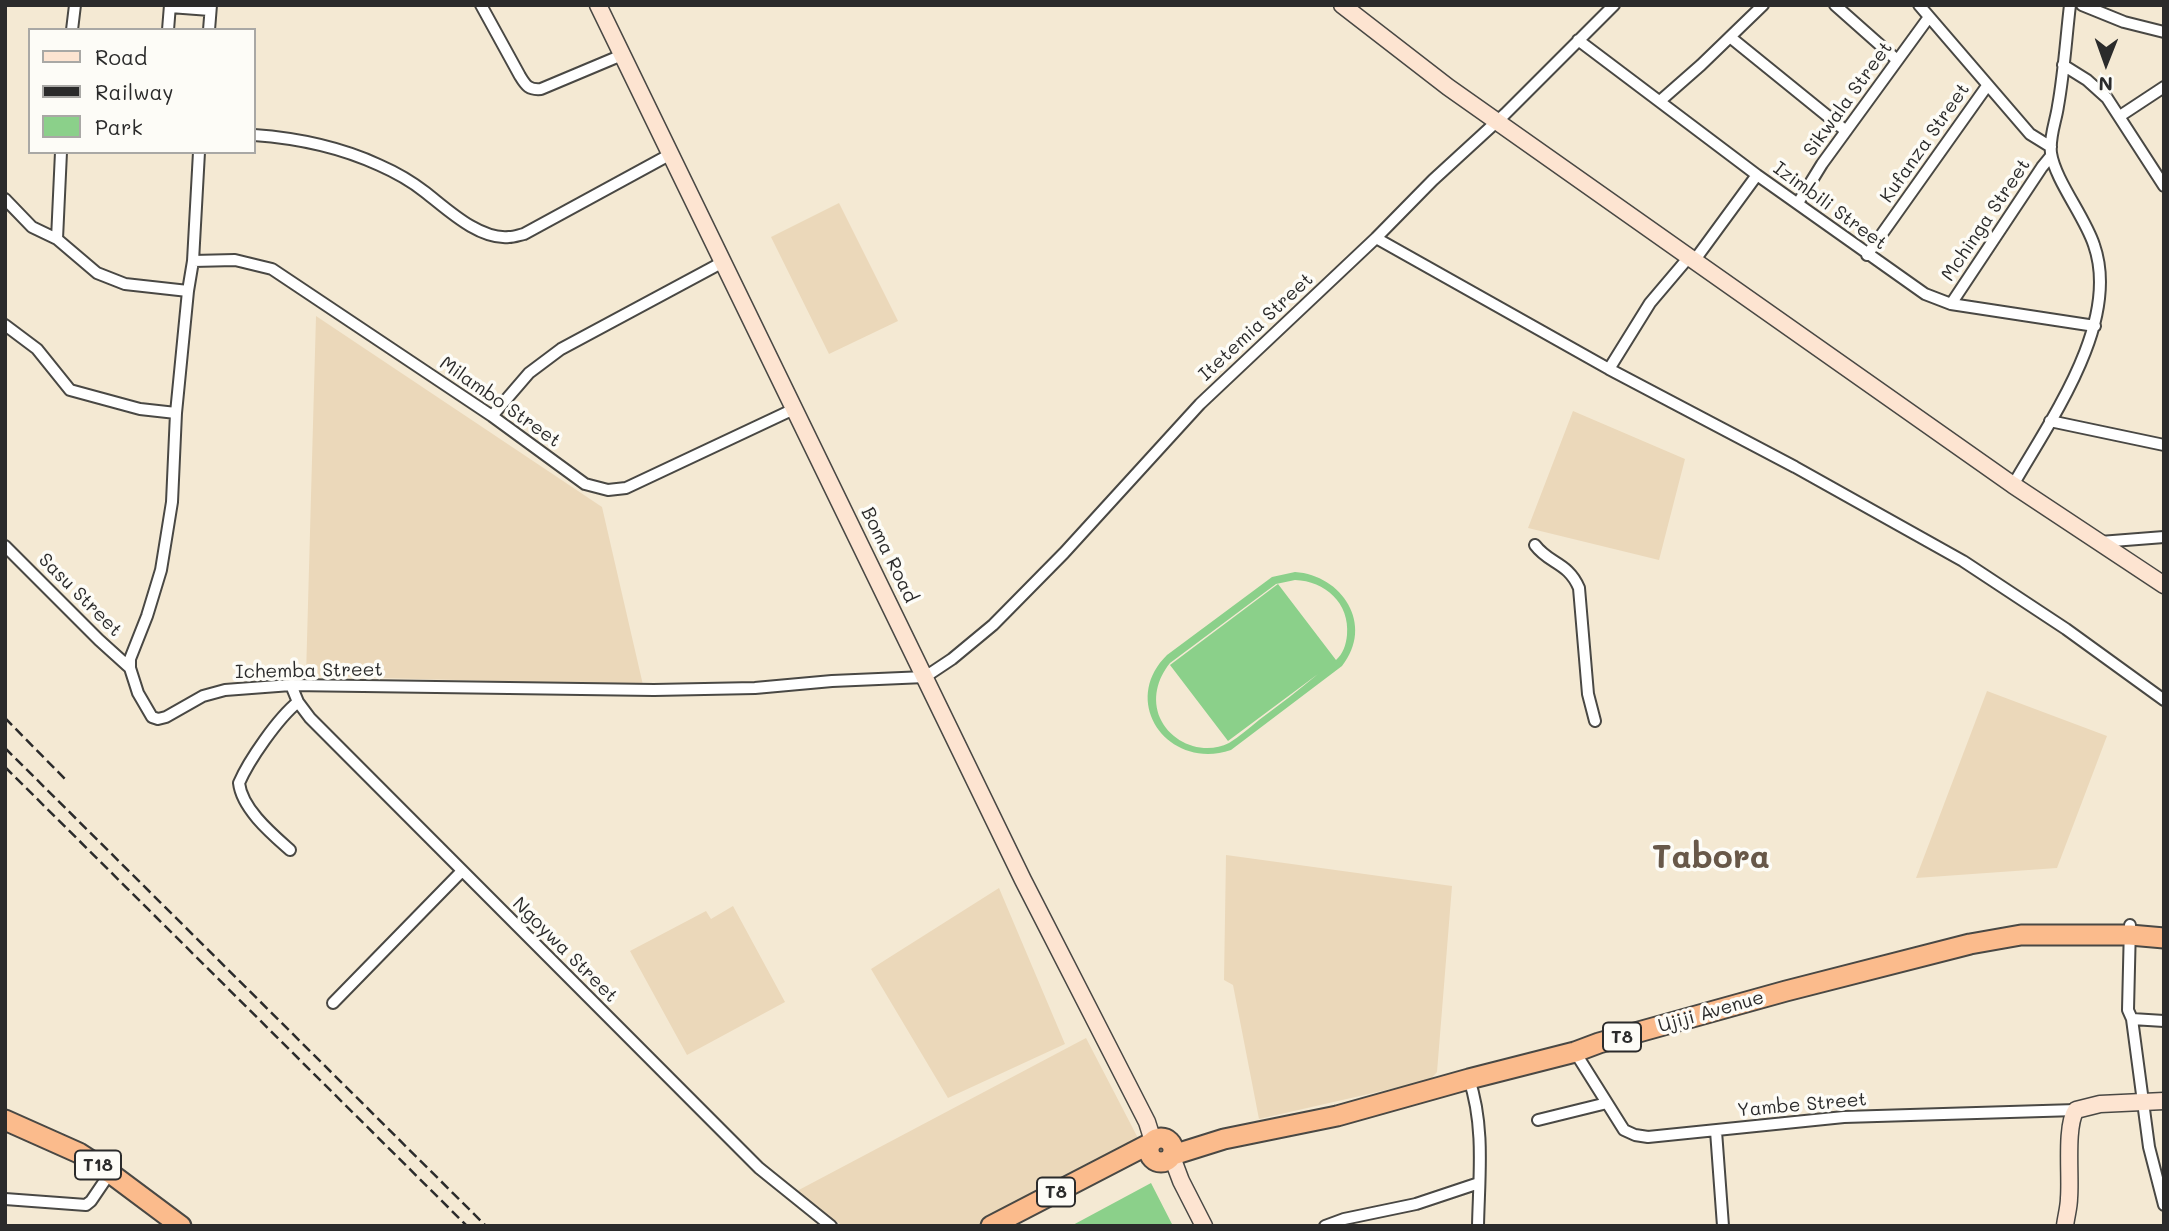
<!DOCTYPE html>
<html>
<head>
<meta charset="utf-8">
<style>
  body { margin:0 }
  #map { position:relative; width:2169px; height:1231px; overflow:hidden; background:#f4e9d3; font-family:Mali,sans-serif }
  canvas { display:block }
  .frame { position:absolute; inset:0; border:7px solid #2b2b2b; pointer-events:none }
  .legend { position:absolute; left:28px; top:28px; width:228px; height:126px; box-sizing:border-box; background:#fdfcf7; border:2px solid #a9a8a5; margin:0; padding:9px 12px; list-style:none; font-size:21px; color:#2b2b2b }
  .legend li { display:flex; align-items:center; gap:14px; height:35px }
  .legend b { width:35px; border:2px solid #a9a8a5 }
  .north { position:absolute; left:2071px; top:28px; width:70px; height:70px; -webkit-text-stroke:5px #fdfcf7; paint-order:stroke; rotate:181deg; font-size:19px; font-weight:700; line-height:28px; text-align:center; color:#2b2b2b }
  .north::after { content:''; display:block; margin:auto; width:24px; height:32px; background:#2b2b2b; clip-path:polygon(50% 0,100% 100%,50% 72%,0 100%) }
</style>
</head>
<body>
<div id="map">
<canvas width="2169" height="1231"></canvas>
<div class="frame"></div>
<ul class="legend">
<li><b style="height:9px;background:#fde4d1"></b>Road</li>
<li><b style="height:9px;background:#2b2b2b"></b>Railway</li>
<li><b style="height:19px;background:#8bd08a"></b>Park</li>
</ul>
<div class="north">N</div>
</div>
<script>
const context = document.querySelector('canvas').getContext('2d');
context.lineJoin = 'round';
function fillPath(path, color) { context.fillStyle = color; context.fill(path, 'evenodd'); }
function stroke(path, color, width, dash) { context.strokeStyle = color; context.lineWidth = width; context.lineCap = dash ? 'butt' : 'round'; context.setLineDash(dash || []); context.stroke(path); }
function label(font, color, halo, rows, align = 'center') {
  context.font = font + ' Mali,sans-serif'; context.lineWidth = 7; context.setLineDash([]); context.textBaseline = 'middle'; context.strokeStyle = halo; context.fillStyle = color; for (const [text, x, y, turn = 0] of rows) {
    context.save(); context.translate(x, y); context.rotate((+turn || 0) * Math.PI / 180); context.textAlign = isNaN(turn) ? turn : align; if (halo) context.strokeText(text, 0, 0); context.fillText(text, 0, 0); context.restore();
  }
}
const built = new Path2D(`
  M839,203L898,321L829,354L771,237Z
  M316,316L602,507L643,685L306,676Z
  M1573,411L1685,459L1659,560L1528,528Z
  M1987,691L2107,736L2057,868L1916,878Z
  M1226,855L1452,886L1437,1072L1430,1080L1259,1119L1233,985L1224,980Z
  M999,888L1065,1044L948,1098L871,969Z
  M733,906L785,1002L687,1055L630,951L706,911L711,919Z
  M1086,1038L1140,1142L980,1226H843L795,1192Z`);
const green = new Path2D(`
  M1295,572C1342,575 1375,625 1342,666L1231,750C1168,771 1119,702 1167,655L1272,577ZM1295,580C1325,581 1350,603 1347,635C1346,645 1343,654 1336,660L1278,584L1170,665L1228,741L1318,674C1299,690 1279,705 1259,720C1249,728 1239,737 1229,743C1204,756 1171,743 1160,718C1152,699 1157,679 1170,663L1276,584Z
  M1151,1183L1173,1226H1071Z`);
const street = new Path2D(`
  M481,5L520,76C526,86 529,90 541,89L622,55
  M1835,5L1897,60
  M1919,5L2030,134L2051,147
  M2082,5L2124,22L2164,32
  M170,7L210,10
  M72,30L75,5
  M168,30L170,5
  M209,30L211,5
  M1730,37L1846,131
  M1578,40L1757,175L1925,294L1951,304L2095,326
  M2063,65L2087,80L2107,98L2164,186
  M1660,101L1701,65L1763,5
  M2120,116L2164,87
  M254,135C296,138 340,147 379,165C395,172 411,181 425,192C447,209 479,240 509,237C514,237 519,235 524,234L669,155
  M199,152L193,261L188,291L176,413L172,502L161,570L147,616L130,659V668L138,693L152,717L158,719L166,717L203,696L225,690L291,685L654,690L755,688L832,681L925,677L952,659L993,625L1064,553L1200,404L1376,238L1433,180L1505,114L1614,5
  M5,199L32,227L57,239L97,273L125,284L188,291
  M1798,203L1822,164L1929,17
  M1376,238L1609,369L1795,467L1963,561L2066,629L2164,700
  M57,239L61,152
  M1867,255L1987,86
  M193,261L235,260L272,269L492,416L585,484L608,490L626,488L794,409
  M1694,261L1757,175
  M1951,304L2042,167L2051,156
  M5,325L37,349L70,390L140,409L176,413
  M1609,369L1650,303L1689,257
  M492,416L529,373L561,349L723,262
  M2050,421L2164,445
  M2013,485C2051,419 2121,322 2094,245C2085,217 2055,180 2051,153C2049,137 2056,121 2058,106C2064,73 2066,39 2070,5
  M2100,542L2164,537
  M1535,545C1549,564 1568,562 1579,588L1588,694L1595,721
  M5,546L99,640L130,668
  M291,685L298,702L310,718L759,1168L831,1226
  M290,850C272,834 242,809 239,783C249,760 278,718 298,702
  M2130,925L2128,1010L2132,1019L2149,1147L2164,1205
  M333,1003L462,871
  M2132,1019L2164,1021
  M1575,1052L1624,1130L1635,1135L1648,1137L1844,1117L2076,1110
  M1469,1079C1485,1126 1479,1177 1478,1226
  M1538,1120L1607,1103
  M1716,1131L1723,1226
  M5,1199L86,1205L91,1201L110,1173
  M1325,1226L1344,1219L1416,1204L1479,1183`);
const secondary = new Path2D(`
  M598,5L1023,880L1147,1122L1153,1141
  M1342,5L1448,87L1689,257L2013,485L2164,585
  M1172,1157L1181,1181L1204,1226
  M2065,1226C2066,1217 2069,1207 2069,1198C2071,1177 2065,1126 2076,1110L2100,1104L2164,1101`);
const highway = new Path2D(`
  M5,1120L79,1153L110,1173L181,1226
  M1149 1150a12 12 0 1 1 24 0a12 12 0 1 1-24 0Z
  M1173,1155L1224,1139L1337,1116L1469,1079L1575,1052L1599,1043L1786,991L1970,944L2021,935H2130L2164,938
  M991,1226L1151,1143`);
const rail = new Path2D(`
  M5,718L67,781
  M5,748L486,1226
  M5,767L467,1226`);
const shields = [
  [1622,1037,38],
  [98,1165,46],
  [1056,1192,38]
];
const shieldNames = [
  ["T8",1622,1037],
  ["T18",98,1165],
  ["T8",1056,1192]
];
const streetNames = [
  ["Sikwala Street",1848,99,-54],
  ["Kufanza Street",1925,143,-55],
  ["Izimbili Street",1830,206,36],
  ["Mchinga Street",1986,220,-56],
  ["Itetemia Street",1256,327,-43],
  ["Milambo Street",500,402,35],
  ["Boma Road",889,555,64],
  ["Sasu Street",80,595,45],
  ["Ichemba Street",309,671,-1],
  ["Ngoywa Street",565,950,45],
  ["Ujiji Avenue",1711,1012,-16],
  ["Yambe Street",1802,1105,-5]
];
const townNames = [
  ["Tabora",1711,858]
];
fillPath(built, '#ebd8ba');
fillPath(green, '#8bd08a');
stroke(street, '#494844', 14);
stroke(secondary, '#494844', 19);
stroke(highway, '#494844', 23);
stroke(street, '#fff', 10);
stroke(secondary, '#fde4d1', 16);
stroke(highway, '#fbbb8c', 19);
stroke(rail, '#2b2b2b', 2.5, [10, 5]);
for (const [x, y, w] of shields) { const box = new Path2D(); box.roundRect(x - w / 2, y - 14.5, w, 29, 5); context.fillStyle = '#fdfcf7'; context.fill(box); stroke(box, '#2b2b2b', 2); }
label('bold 18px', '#2b2b2b', null, shieldNames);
label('19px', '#2b2b2b', '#fdfcf7', streetNames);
label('bold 33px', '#685849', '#fdfcf7', townNames);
</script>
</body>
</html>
